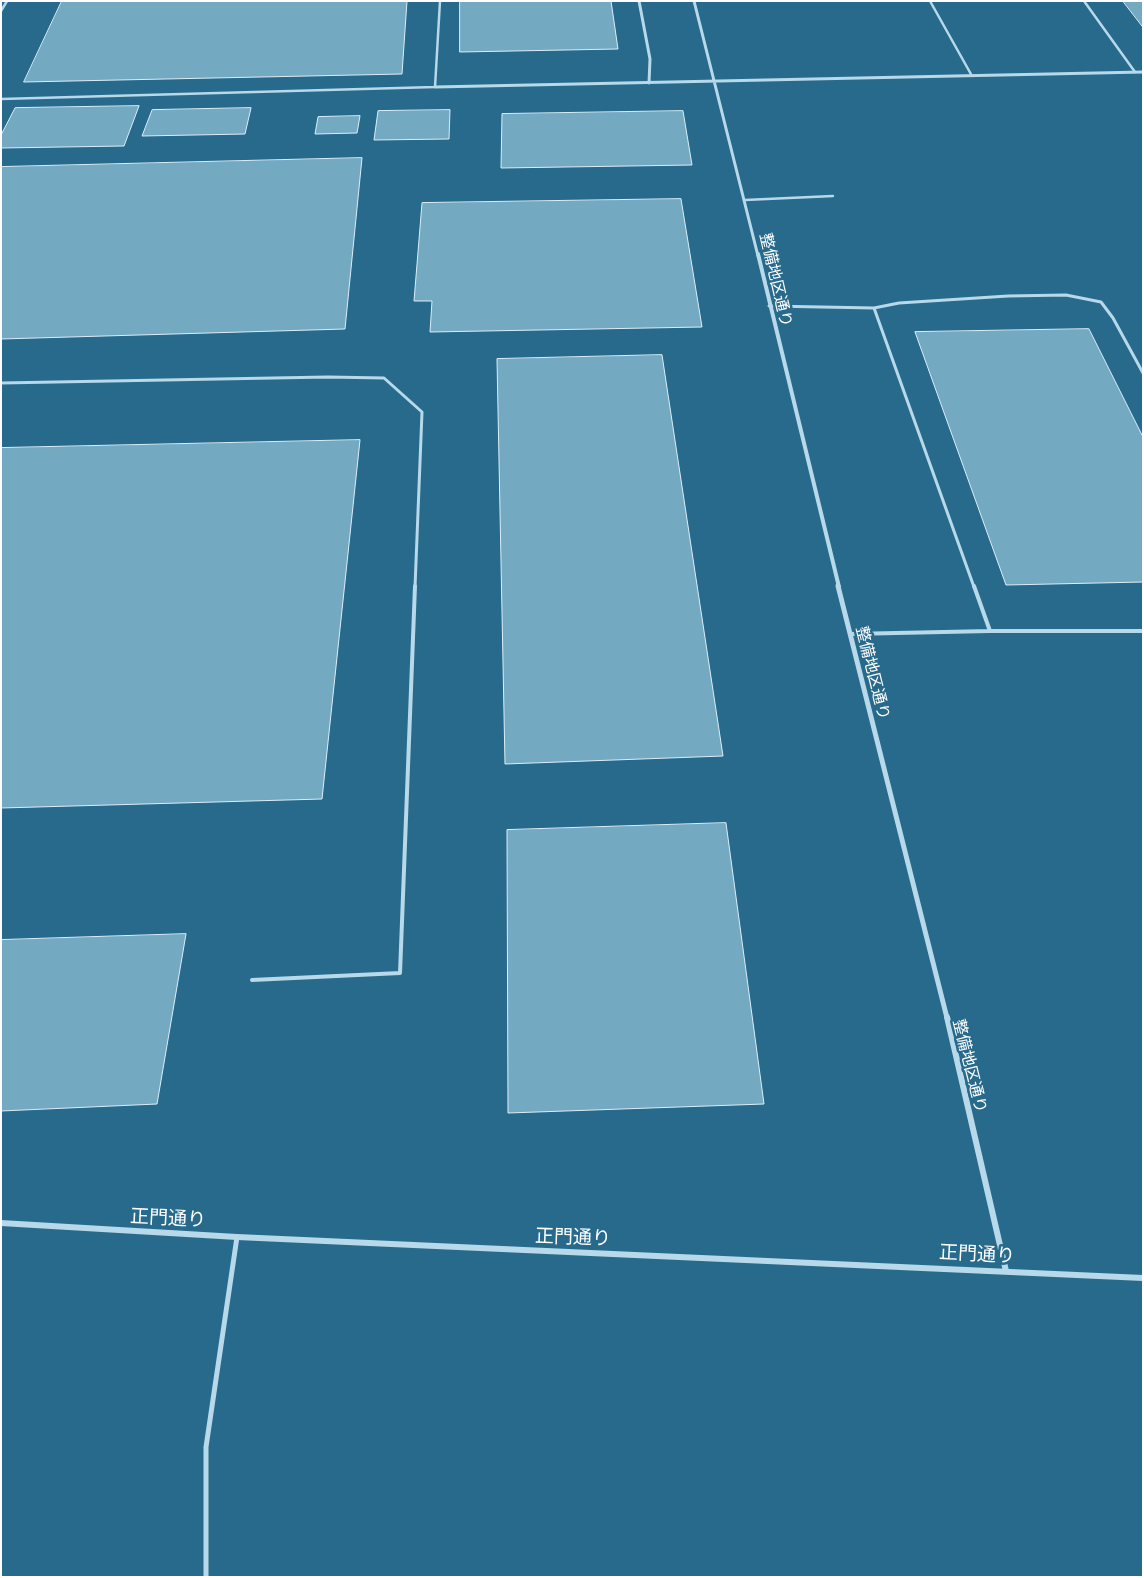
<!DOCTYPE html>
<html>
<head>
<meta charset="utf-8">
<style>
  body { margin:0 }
  #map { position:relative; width:1144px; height:1578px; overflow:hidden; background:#286a8c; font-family:"Exo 2",sans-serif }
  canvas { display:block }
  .frame { position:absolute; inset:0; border:2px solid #fff; pointer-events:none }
</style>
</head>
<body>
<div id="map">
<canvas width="1144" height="1578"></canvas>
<div class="frame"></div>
</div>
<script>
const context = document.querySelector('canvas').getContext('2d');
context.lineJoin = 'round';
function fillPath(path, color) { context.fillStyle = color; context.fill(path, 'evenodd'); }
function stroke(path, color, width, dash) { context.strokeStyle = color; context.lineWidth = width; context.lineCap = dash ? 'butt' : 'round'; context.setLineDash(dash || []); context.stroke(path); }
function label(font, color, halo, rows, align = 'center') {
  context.font = font + ' "Exo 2","Noto Sans JP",sans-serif'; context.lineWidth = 5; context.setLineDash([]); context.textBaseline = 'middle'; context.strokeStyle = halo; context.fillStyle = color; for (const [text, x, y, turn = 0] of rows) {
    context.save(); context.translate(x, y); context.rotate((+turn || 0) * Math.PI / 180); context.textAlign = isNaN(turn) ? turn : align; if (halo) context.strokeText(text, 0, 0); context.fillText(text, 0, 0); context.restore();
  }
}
const building = new Path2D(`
  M62,1H407L402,74L24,82Z
  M460,1H611L618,49L460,52Z
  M1123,1H1143V27Z
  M139,106L124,146L1,148V135L15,108Z
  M251,108L245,134L142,136L152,110Z
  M450,110L449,139L374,140L378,111Z
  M683,111L692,165L501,168L502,114Z
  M360,116L357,133L315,134L318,117Z
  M362,158L345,329L1,339V167Z
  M681,199L702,327L430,332L432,301H414L422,203Z
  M1089,329L1143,437V582L1006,585L915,332Z
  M662,355L723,756L505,764L497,359Z
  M360,440L322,799L1,808V448Z
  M726,823L764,1104L508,1113L507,830Z
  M186,934L157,1104L1,1111V940Z`);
const serviceFar3 = new Path2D(`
  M930,1L972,76
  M1084,1L1135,72
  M1,11L7,1
  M1,99L435,87L440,1
  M745,200L833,196`);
const serviceFar2 = new Path2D(`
  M769,306L874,308L974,587
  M874,308L899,303L1008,296L1066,295L1101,302L1113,318L1143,373
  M1,383L328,377L384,378L422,412L415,587`);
const serviceFar1 = new Path2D(`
  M990,631H1143
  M850,634L990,631L974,586
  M252,980L400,973L415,586`);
const service = new Path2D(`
  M206,1577V1447L237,1237`);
const minorFar3 = new Path2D(`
  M639,1L650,59L649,83
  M694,1L758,256
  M435,87L1143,72`);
const minorFar2 = new Path2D(`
  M758,254L839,587`);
const minorFar1 = new Path2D(`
  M838,586L947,1018`);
const minor = new Path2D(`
  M947,1017L1006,1271
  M1,1223L237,1237L1143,1278`);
const streetNames = [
  ["整備地区通り",776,280,77],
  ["整備地区通り",873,673,76],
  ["整備地区通り",970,1066,76]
];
const nearStreetnames = [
  ["正門通り",168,1218,3],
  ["正門通り",573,1237,2],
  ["正門通り",977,1254,3]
];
fillPath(building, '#74a9c2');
stroke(building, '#dbeef8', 1);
stroke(serviceFar3, '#b7d9ea', 2.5);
stroke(serviceFar2, '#b7d9ea', 3);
stroke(serviceFar1, '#b7d9ea', 4);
stroke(service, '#b7d9ea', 5);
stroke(minorFar3, '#b7d9ea', 3);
stroke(minorFar2, '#b7d9ea', 4);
stroke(minorFar1, '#b7d9ea', 5);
stroke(minor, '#b7d9ea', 6);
label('16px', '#fff', '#286a8c', streetNames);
label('19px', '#fff', '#286a8c', nearStreetnames);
</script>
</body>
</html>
